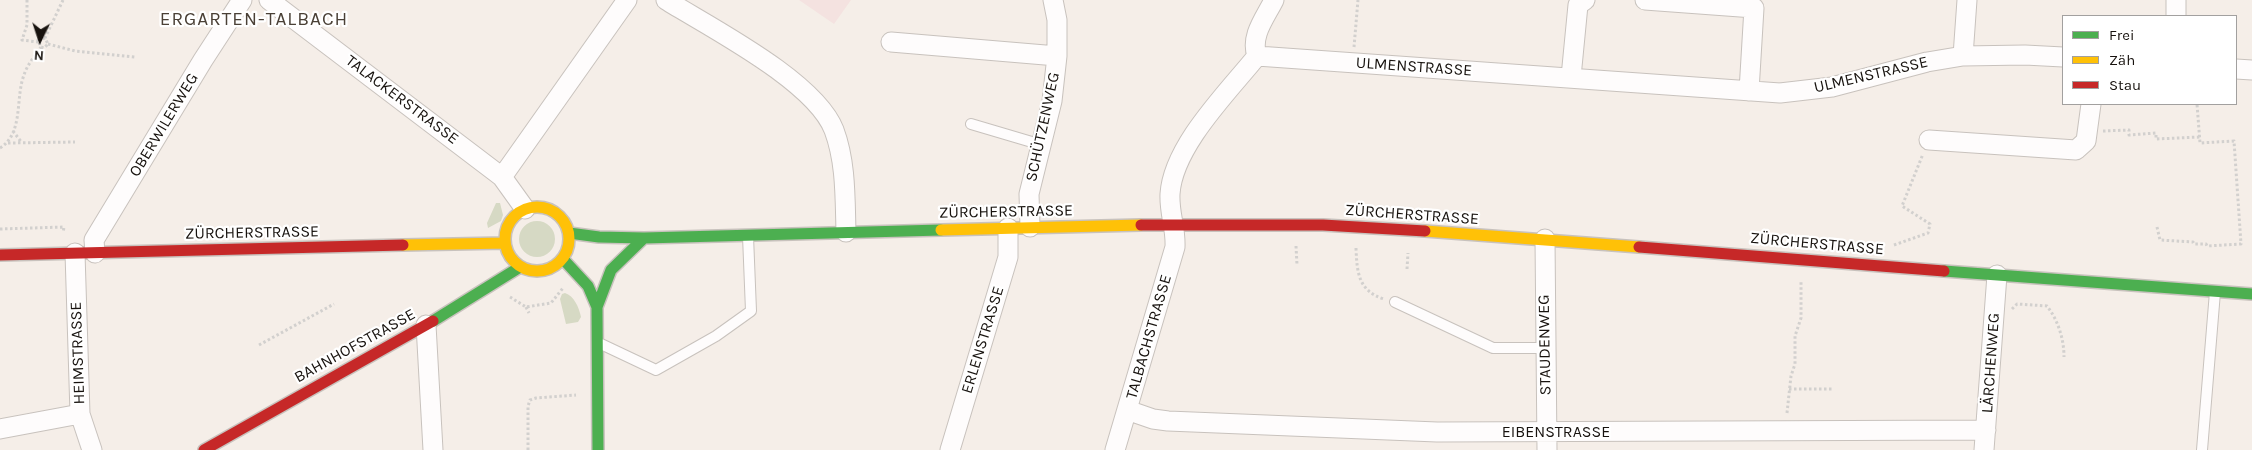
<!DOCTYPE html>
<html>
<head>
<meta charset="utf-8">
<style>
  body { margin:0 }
  #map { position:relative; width:2252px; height:450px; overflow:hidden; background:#f5eee8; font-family:Karla,sans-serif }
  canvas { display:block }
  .legend { position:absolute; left:2062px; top:15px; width:175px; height:90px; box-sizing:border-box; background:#fff; border:1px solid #a2a09f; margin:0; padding:6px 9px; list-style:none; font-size:15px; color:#17120e }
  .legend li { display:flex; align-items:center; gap:10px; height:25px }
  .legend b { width:25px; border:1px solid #a2a09f }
  .north { position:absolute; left:15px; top:15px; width:50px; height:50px; -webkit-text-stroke:4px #fff; paint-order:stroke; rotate:184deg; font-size:14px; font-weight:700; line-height:20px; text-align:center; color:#17120e }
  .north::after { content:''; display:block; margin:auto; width:18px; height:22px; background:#17120e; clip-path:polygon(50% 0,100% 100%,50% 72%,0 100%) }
</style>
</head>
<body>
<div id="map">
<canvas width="2252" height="450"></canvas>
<ul class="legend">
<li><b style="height:6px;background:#4caf50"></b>Frei</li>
<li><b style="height:6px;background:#ffc107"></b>Zäh</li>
<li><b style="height:6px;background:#c62828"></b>Stau</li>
</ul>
<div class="north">N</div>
</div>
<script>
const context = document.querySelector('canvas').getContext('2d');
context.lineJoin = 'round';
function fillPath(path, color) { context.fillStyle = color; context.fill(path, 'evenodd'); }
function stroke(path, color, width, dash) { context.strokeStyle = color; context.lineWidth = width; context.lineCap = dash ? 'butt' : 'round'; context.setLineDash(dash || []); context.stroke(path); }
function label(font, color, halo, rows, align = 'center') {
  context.font = font + ' Karla,sans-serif'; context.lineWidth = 4.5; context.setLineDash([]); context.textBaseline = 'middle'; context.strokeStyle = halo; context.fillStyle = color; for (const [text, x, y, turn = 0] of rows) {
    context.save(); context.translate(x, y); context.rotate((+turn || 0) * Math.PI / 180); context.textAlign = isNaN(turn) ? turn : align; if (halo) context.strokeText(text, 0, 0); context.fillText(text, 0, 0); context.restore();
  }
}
const education = new Path2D(`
  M799,0H851L834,24Z`);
const green = new Path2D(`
  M496,203H500L503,215L501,221L488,228L487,223Z
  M519 239a18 18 0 1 1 36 0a18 18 0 1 1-36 0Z
  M565,293C574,296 579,307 581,317L578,322L566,324L560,299L562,294Z`);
const path = new Path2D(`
  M27,0V25L22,40L38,42
  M45,38L38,40L41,47L44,48L48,44L45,38L63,0
  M48,44L75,51L135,57
  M1354,47L1358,0
  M13,131L22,143
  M2103,131L2129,130V135L2156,133V139L2200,137
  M8,143L75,142
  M0,148C24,133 15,98 24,75C27,65 35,56 41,47
  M2157,227L2160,240L2193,242L2194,244H2206L2207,246L2241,244L2234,141L2200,143L2197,104
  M0,229L64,227L63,233
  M1894,245L1928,233L1930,224L1902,206L1923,154
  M1296,246L1297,265
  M1356,248C1357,272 1358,291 1384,299
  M1407,269L1408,253
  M510,297L526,307L551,303L563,288
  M526,307L529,313
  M2012,309L2017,304L2047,306C2058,320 2064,339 2064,357
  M259,345L334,304
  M1789,389H1833
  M1787,413L1791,376L1795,364V336L1801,318V282
  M528,450V406L530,400L536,398L576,395`);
const lane = new Path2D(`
  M971,124L1042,145
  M1395,302L1493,348H1544
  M601,344L656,370L716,336L751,311L748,236
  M2202,450L2215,292`);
const street = new Path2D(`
  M269,0L502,177L525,209
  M666,0C711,28 815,81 834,130C846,162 845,198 846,232
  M1645,0L1754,8L1749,91
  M2176,16V0
  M891,42L1057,56
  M1257,56L1780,93L1832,87L1927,62L1963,56L2025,55L2063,57
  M1257,56C1250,36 1265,18 1274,0
  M1963,56L1967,0
  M2236,69L2252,70
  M1571,77L1578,5L1585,0
  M1929,140L2076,150L2086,141L2091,104
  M502,177L627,0
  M1030,227L1029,194L1052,101L1057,56V20L1053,0
  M1545,239L1547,450
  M75,253L80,414L92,450
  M95,253L94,240L203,60L242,0
  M426,325L433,450
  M1127,410L1153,419L1168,421L1437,432L1986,430
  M0,429L80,414
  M950,450L1008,257V228
  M1115,450L1175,247C1176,228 1169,213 1170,194C1173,146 1228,92 1257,56
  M1984,450L1997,275`);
const fast = new Path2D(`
  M569,233L599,237L644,238L941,230
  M563,259L588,286L597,307L598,450
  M1944,271L2252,294
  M597,307L611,270L644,238
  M433,321L520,267`);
const slow = new Path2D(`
  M505 239a32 32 0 1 1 64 0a32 32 0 1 1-64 0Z
  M941,230L1141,225
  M1425,231L1639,247
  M403,245L505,243`);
const jam = new Path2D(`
  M1141,225H1323L1425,231
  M1639,247L1944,271
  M0,255L403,245
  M204,450L433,321`);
const streetNames = [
  ["ULMENSTRASSE",1414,67,4],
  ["ULMENSTRASSE",1871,75,-13],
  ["TALACKERSTRASSE",402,100,37],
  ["OBERWILERWEG",164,125,-59],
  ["SCHÜTZENWEG",1043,127,-78],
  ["ZÜRCHERSTRASSE",1006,212,-1],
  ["ZÜRCHERSTRASSE",1412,215,4],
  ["ZÜRCHERSTRASSE",252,233,-1],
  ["ZÜRCHERSTRASSE",1817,244,5],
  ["TALBACHSTRASSE",1149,337,-74],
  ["ERLENSTRASSE",983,340,-73],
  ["STAUDENWEG",1545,345,-91],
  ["BAHNHOFSTRASSE",355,346,-29],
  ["HEIMSTRASSE",78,353,-92],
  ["LÄRCHENWEG",1991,363,-86],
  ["EIBENSTRASSE",1556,432]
];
const quarterNames = [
  ["ERGARTEN-TALBACH",254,20]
];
fillPath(education, '#f4e2e0');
fillPath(green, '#d6d9c4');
stroke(lane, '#c8c2bd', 12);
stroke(street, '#c8c2bd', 21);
stroke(fast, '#c8c2bd', 14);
stroke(slow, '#c8c2bd', 14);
stroke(jam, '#c8c2bd', 14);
stroke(path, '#d2d0ce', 3, [2.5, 2.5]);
stroke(lane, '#fefcfc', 10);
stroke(street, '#fefcfc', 19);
stroke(fast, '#4caf50', 11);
stroke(slow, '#ffc107', 11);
stroke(jam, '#c62828', 11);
label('16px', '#17120e', '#fff', streetNames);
context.letterSpacing = '1px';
label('19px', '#4a4036', '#fff', quarterNames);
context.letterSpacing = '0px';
</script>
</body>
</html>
